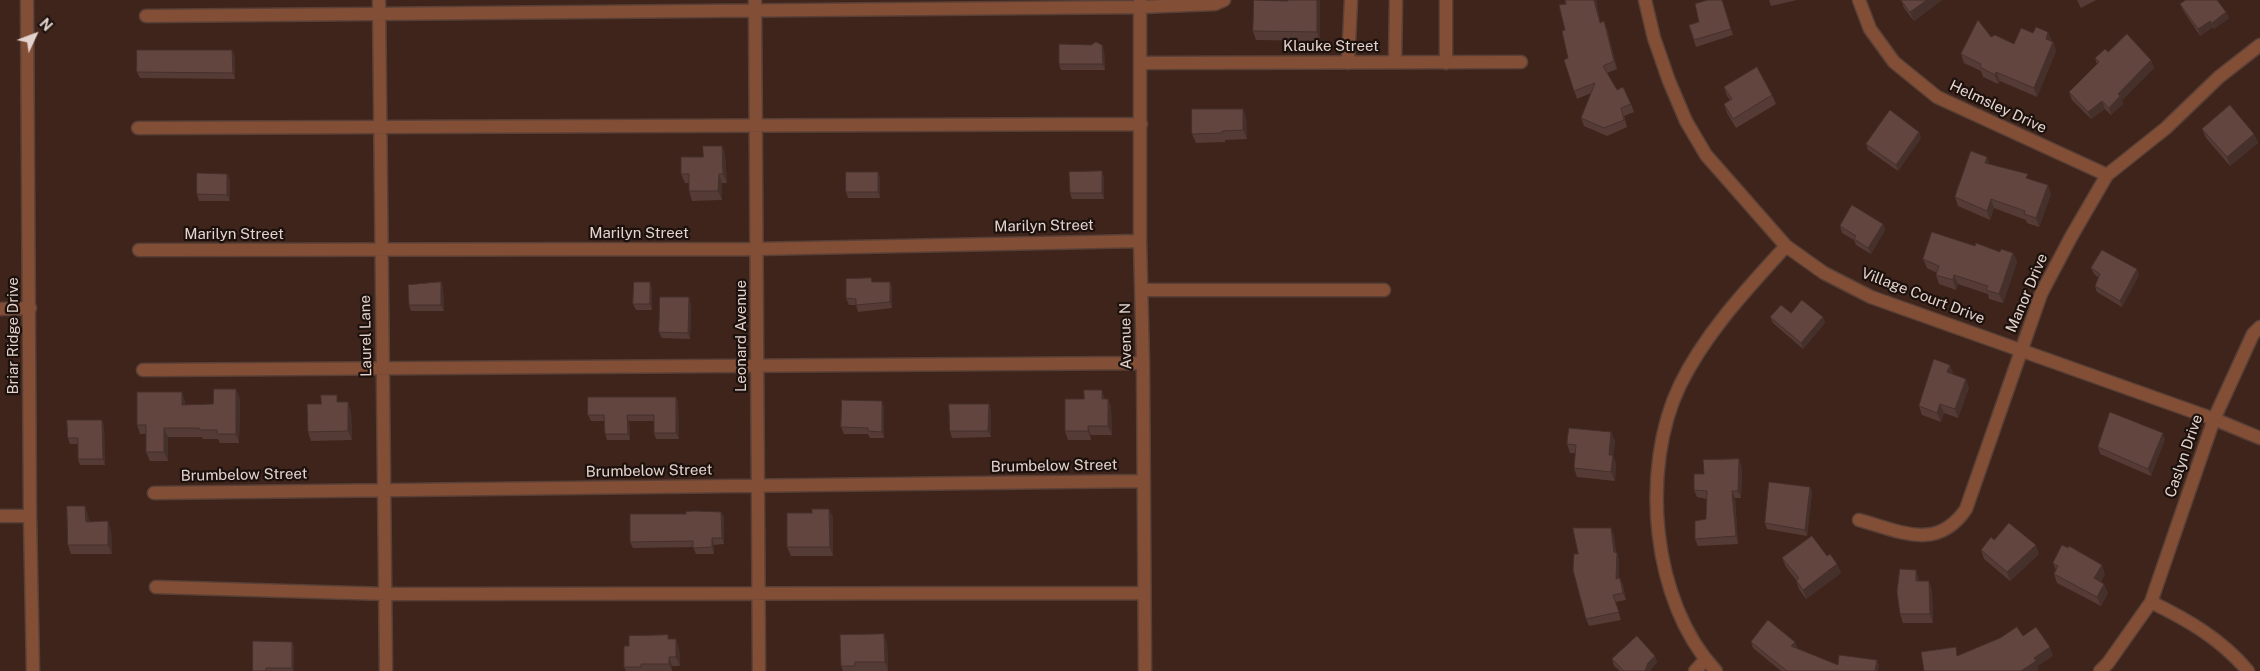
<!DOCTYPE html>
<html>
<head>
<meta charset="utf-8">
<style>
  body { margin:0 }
  #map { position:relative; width:2260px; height:671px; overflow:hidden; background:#3e241b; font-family:"Public Sans",sans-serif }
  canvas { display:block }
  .north { position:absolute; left:10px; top:10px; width:50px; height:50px; -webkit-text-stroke:4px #1c110d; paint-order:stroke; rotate:47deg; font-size:14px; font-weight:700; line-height:20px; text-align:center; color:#e4d3cd }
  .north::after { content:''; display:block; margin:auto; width:18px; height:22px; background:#e4d3cd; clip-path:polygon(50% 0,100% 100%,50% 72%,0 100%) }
</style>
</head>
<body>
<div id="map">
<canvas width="2260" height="671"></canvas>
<div class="north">N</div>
</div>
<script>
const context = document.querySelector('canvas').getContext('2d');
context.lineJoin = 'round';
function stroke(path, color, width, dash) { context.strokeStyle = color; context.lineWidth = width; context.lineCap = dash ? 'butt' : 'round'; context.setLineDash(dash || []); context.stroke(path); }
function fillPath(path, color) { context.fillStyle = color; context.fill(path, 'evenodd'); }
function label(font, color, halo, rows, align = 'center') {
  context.font = font + ' "Public Sans",sans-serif'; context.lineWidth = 4.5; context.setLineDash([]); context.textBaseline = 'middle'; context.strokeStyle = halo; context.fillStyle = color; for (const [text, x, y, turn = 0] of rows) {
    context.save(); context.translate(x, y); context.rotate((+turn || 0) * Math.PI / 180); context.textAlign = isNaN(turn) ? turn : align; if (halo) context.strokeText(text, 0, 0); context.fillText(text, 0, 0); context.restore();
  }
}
const minor = new Path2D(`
  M27,0L30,516L33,671
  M379,0L386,671
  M755,0L759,671
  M1140,0V241L1143,363L1145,671
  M1645,0L1654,38L1669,81L1686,121L1706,155L1786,246L1824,273L1871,297L2214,419L2260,438
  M1859,0L1870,29L1894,62L1937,97L2107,175
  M146,16L1140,7L1215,4L1224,0
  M1395,62L1396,0
  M1141,63L1521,62
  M1348,63L1351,0
  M1446,63V0
  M138,128L1141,124
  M139,250L756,249L1140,241
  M1142,290H1384
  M0,309L30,308
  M143,370L1143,363
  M154,493L1144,481
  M0,516H30
  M1859,520C1900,531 1937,552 1966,509L2041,294L2071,237L2107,175L2166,128L2219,77L2260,45
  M156,587L386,594L1144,593
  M2151,602C2188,620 2221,639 2248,671
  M1695,671L1705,660
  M1716,671C1651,602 1640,468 1680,385C1706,332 1747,289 1786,246
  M2100,671L2108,663L2151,602L2214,419L2253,334L2260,327`);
const wall = new Path2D(`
  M1288,0H1320V41L1256,40L1253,31Z
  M1565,0H1596L1600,22L1607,29L1617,69L1607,73L1617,90L1631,104L1634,112L1624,116L1627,127L1607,136L1584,126L1581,118L1591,93L1577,99L1564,60L1568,58L1565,30Z
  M1722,0L1733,35L1696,47L1689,25L1699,22Z
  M1769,0H1797L1771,6Z
  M1901,0H1942L1914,21L1904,8Z
  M2077,0H2096L2081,8Z
  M2180,4L2226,12L2229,18L2214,29L2213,27L2200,36L2183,10Z
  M1991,37L2014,44L2052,41L2053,42L2056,51L2037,97L2000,81L1998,84L1983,77L1981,71L1964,63L1961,54Z
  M1091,45H1102L1104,51L1105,70H1061L1059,64Z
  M2108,52L2151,60L2154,68L2122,100L2123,104L2111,115L2105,109L2091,119L2072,100L2069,92L2097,64L2095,58Z
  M235,56V79L140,78L137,72Z
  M1724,87L1772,95L1776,104L1736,128L1727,113L1724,104L1730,100L1727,96Z
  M1243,109L1246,118L1247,139L1225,140V142L1196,143L1192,134Z
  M2202,129L2254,134L2258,143L2230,166L2206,138Z
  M1919,132L1921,138L1898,171L1868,150L1866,144Z
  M722,146L725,155L727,183H722V200L692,201L689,191V183H685L681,174L703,157Z
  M1987,157L1989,164L2030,179L2051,194L2039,227L2027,223L2026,220L1994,208L1990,220L1958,206L1955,197Z
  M1102,171L1104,178V199H1072L1070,193Z
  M227,174L230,180V201H199L197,194Z
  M880,178V198H848L846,192Z
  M1883,224L1885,230L1871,254L1856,245L1854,240L1842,233L1840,226Z
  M1975,246L2000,252L2013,253L2017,262L2003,303L1989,299L1988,294L1958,284L1956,290L1939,284L1936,275L1937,273L1927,268L1923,259Z
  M2091,268L2137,269L2139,275L2122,307L2097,292L2095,286L2098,277L2094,274Z
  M871,278L873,282H890L892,288V308L858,312L856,305H849L846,298Z
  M441,282L443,288L444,311H411L409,305Z
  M652,288V310H636L633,304Z
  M691,304L690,339L662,338L659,332Z
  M1791,313L1823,317L1825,323L1803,349L1773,323L1770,317Z
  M1950,365L1953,374L1969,388L1958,418L1944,413L1941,422L1922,415L1919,406Z
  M676,397L678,403L679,439H656L654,433V421H629L630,440H607L605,434L604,421H591L588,415Z
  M240,398L239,443H220L218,439H203L202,437H168V461H150L146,452V434H140L137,425L185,401V405L213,404Z
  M1084,399H1108L1111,408L1112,435H1091V440H1068L1065,431Z
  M340,402L351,411L352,440L311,441L308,432L321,404Z
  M884,407V438H870L868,434H844L841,427Z
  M991,410V437L952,438L950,431Z
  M104,426L105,465H80L78,459V444H70L68,438Z
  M1611,432L1615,441L1613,456L1616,464L1615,481L1577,477L1574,468L1576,453H1570L1567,444Z
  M2165,439L2151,476L2100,454L2098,447Z
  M1742,467L1741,498H1735L1738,544L1698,546L1695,539L1706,519L1707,499L1697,497L1694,490L1704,474Z
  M1810,487L1812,493L1807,536L1767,529L1765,523Z
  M829,509L833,518V556H791L787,547L812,513Z
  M721,512L724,518V544L714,545V554H696L693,547L633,548L630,542L686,514Z
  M88,515L89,522L111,530L112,554H71L68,545Z
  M1611,528L1614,536L1616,553H1617L1619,560V578L1623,585L1626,600L1615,602L1621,620L1589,626L1586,619L1578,554Z
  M1994,540L2039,554L2010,581L1984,559L1981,550Z
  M1827,556L1837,564L1841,573L1806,599L1799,589L1796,580L1786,567L1782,558Z
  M2053,563L2105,574L2101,582L2108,593L2101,606L2057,583L2054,574L2056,570Z
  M1916,570L1919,581L1932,590L1933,623H1903L1900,614Z
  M670,639L679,648L680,666H672V671H626L624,667L629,646Z
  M292,642L294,648V671H253Z
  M1751,642H1795L1797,648V649L1838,665L1877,660L1879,666L1878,671H1781L1753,648Z
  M887,643L888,671H843L841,666Z
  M1655,656L1657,662L1650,671H1620L1614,666L1612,659Z`);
const shadedWall = new Path2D(`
  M1317,0H1320V41L1317,32Z
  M1594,0H1596L1602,30L1600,23Z
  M1927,0H1942L1914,21L1910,12Z
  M2226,12L2229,18L2214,29L2212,23Z
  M1604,21L1607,29L1617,69L1614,61Z
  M2210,21L2213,27L2200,36L2198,29Z
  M2048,32L2052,41L2046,39Z
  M2053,42L2056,51L2037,97L2034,88Z
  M1102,45L1104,51L1105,70L1103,64Z
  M232,50L235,56V79L233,73Z
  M2151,60L2154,68L2122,100L2123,104L2111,115L2109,108L2118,94Z
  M1996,72L2000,81L1998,84L1995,75Z
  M2102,101L2105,109L2091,119L2088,112Z
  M1243,109L1246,118L1247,139L1243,130Z
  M1919,132L1921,138L1898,171L1896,165Z
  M2254,134L2258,143L2230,166L2227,157Z
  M722,146L725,155L727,183L723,174Z
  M1987,157L1990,166L1985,163Z
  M1102,171L1104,178V199L1102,193Z
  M878,172L880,178V198L878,192Z
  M227,174L230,180V201L227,195Z
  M719,174L722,183V200L718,191Z
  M2048,185L2051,194L2039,227L2036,218Z
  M1991,199L1994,208L1990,220L1987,211Z
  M1883,224L1885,230L1871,254L1868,248Z
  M2013,253L2017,262L2003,303L1999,294Z
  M2137,269L2139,275L2122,307L2120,301Z
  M1954,275L1958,284L1956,290L1953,280Z
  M441,282L443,288L444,311L441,305Z
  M650,282L652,288V310L650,304Z
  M890,282L892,288V308L890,302Z
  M689,297L691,304L690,339L688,333Z
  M1823,317L1825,323L1803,349L1801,343Z
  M1950,365L1953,374L1951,381L1947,372Z
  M1966,379L1969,388L1958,418L1955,409Z
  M236,389L240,398L239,443L236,434Z
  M1102,390L1105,399H1102Z
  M182,392L185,401V414L182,405Z
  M676,397L678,403L679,439L676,433Z
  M1108,399L1111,408L1112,435L1108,426Z
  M882,401L884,407V438L882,432Z
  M348,402L351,411L352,440L348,431Z
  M989,404L991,410V437L988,431Z
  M1940,404L1944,413L1941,422L1937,413Z
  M627,415L629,421L630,440L628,434Z
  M102,420L104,426L105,465L103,459Z
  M1088,426L1091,435V440L1088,431Z
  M164,428L168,437V461L164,452Z
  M1611,432L1615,441L1613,456L1616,464L1615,481L1611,472L1609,455Z
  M2163,433L2165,439L2151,476L2148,469Z
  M1739,459L1742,467L1741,498L1738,491Z
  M1810,487L1812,493L1807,536L1805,530Z
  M1732,491L1735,498L1738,544L1736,536Z
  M85,506L88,515L89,531L86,522Z
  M829,509L833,518V556L830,547Z
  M721,512L724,518V544L722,538Z
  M108,521L111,530L112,554L108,545Z
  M1611,528L1614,536L1616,560L1614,552Z
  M712,538L714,545V554L712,547Z
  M2036,545L2039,554L2010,581L2007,572Z
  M1617,553L1619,560V586L1616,579Z
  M1837,564L1841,573L1806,599L1803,590Z
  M2102,565L2105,574L2098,587L2094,578Z
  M1916,570L1919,579L1920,590L1916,581Z
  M1620,578L1623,585L1626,600L1623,593Z
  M1929,581L1932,590L1933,623L1930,614Z
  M2104,584L2108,593L2101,606L2097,597Z
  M884,634L887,643L888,671L885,662Z
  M676,639L679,648L680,666L676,657Z
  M292,642L294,648V671H293L292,668Z
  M1795,642L1797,648L1794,653L1791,646Z
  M2050,647L2053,656L2038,666L2039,669L2037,671H2021L2034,658Z
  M1655,656L1657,662L1650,671H1645L1648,663Z
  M669,657L672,666V671L669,664Z
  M1877,660L1879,666L1878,671H1875Z`);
const building = new Path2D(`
  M1254,0L1288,1V0H1317V32L1253,31Z
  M1565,0H1594L1600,23L1604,21L1614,61L1603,66L1617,90L1623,87L1631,104L1621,108L1624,120L1604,128L1581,118L1595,83L1574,91L1564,60L1568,58L1562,31L1565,30L1559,5L1566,4Z
  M1708,0H1722L1731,29L1694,40L1689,25L1699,22L1695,4Z
  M1901,0H1927L1910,12Z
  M2186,0H2217L2226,12L2212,23L2210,21L2198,29L2180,4Z
  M1978,20L1991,37L1995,35L2014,44L2021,28L2033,33L2036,27L2048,32L2046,39L2053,42L2034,88L1996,72L1995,75L1980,67L1981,64L1961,54Z
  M2127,34L2151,60L2118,94L2120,96L2109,108L2102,101L2088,112L2069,92L2099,62L2095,58L2105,49L2108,52Z
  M1096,42L1102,45L1103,64H1059V44L1091,45Z
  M137,50H232L233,73L137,72Z
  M1757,67L1772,95L1733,119L1724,104L1732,99L1724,87Z
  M2230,105L2254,134L2227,157L2202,129Z
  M1192,109H1243V130L1222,131V133L1192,134Z
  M1890,110L1919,132L1896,165L1866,144Z
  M703,146H722L723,174H719L718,191H689V174H681V157H703Z
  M1971,151L1987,157L1985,163L2028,174L2026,178L2048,185L2036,218L2024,214L2025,211L1991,199L1987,211L1955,197Z
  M1102,171V193H1070L1069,172Z
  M846,172H878V192H846Z
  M197,173L227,174V195L197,194Z
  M1852,205L1883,224L1868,248L1854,239L1856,236L1840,226Z
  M1932,232L1975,246L1976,243L2000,252L2001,249L2013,253L1999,294L1986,290L1988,286L1954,275L1953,280L1936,275L1939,266L1923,259Z
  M2102,250L2137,269L2120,301L2095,286L2100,274L2091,268Z
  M871,278L872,282H890V302L856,305V299L846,298V279Z
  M441,282V305H409L408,285Z
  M634,282H650V304H633Z
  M660,297H689L688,333L659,332Z
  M1802,300L1823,317L1801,343L1770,317L1781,305L1791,313Z
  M1934,359L1950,365L1947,372L1966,379L1955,409L1940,404L1937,413L1919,406Z
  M214,389H236V434H217V430H200L199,428H164V452H146V425H137V392H182V405L213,404Z
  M1084,390H1102V399H1108V426H1088V431H1065V399H1084Z
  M321,395H337V402H348V431L308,432L307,404H321Z
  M588,397H676V433H654V415H627L628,434H605L604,415H588Z
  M842,400L882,401V432L868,431V428L841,427Z
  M949,404H989L988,431H950Z
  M2110,412L2163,433L2148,469L2098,447Z
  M67,420H102L103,459H78V438H68Z
  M1569,428L1611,432L1609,455H1613L1611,472L1574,468L1576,445L1567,444Z
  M1739,459L1738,491H1732L1736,536L1695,539V521L1706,519L1707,491L1694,490V474H1704L1703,460Z
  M1769,482L1810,487L1805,530L1765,523Z
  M67,506H85L86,522L108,521V545H68Z
  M812,509H829L830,547H787V513H812Z
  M694,511L721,512L722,538H712V547L693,548V541L630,542V514H686V512Z
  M2009,523L2036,545L2007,572L1981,550L1991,537L1994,540Z
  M1573,528H1611L1614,552L1617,553L1616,579L1620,578L1623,593L1613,595L1619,612L1586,619L1573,570L1574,554H1578Z
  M1812,536L1827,556L1830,554L1837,564L1803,590L1796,580L1799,578L1782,558Z
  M2062,545L2068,548L2069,546L2102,565L2094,578L2104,584L2097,597L2054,574L2058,566L2053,563Z
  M1900,569L1916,570V581H1929L1930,614H1900L1897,592Z
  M1768,620L1795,642L1791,646L1838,665L1839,655L1877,660L1875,671H1787L1751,642Z
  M2017,627L2023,636L2036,627L2050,647L2034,658L2036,661L2021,671H1924L1921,652L1956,647L1957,656L2000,638Z
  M884,634L885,662H855V666H841L840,635Z
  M668,635V639H676V657H669V664H641V667H624V646H629V636Z
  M1637,636L1655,656L1648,663L1645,671H1624L1612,659Z
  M253,641L292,642V668H266V671H253Z`);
const streetNames = [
  ["Klauke Street",1331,46],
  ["Helmsley Drive",1998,107,25],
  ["Marilyn Street",1044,226,-1],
  ["Marilyn Street",639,233],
  ["Marilyn Street",234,234],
  ["Manor Drive",2027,293,-67],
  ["Village Court Drive",1923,296,21],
  ["Briar Ridge Drive",13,336,-90],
  ["Laurel Lane",366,336,-91],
  ["Leonard Avenue",741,336,-90],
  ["Avenue N",1126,336,-91],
  ["Caslyn Drive",2184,456,-71],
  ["Brumbelow Street",1054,466,-1],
  ["Brumbelow Street",649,471,-1],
  ["Brumbelow Street",244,475,-1]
];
stroke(minor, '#594037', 15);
stroke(minor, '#834e36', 12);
fillPath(wall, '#553b36');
fillPath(shadedWall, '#45302c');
fillPath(building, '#63453f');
stroke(building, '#45302c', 1);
label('15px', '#e4d3cd', '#1c110d', streetNames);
</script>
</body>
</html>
